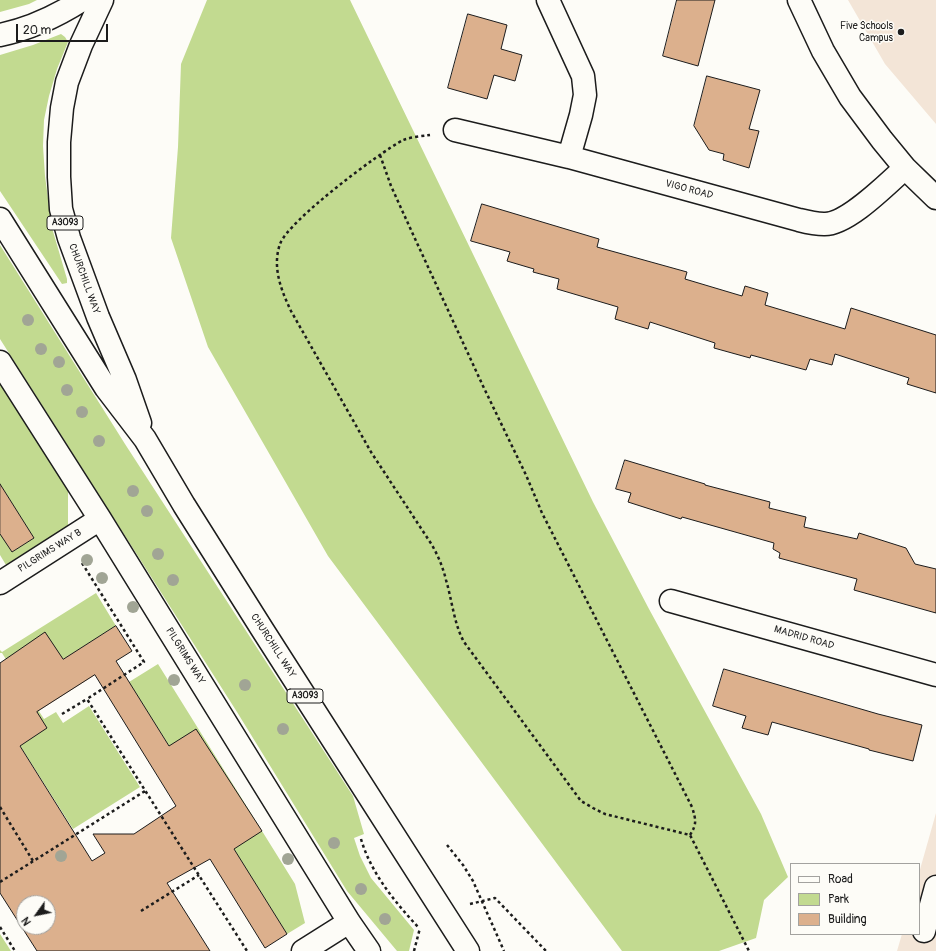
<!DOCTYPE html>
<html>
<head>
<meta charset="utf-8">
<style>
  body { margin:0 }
  #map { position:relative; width:936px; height:951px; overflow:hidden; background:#fdfcf7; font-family:Pangolin,sans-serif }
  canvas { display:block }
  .legend { position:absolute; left:790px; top:863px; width:130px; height:72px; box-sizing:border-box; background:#fdfcf7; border:1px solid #a3a29f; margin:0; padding:5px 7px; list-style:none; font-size:12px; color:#1c1c1c }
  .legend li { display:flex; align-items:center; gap:8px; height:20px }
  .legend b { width:20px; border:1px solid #a3a29f }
  .north { position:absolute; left:16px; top:895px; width:40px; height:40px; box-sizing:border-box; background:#fdfcf7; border:1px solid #a3a29f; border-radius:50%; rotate:237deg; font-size:11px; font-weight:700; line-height:16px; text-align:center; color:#1c1c1c }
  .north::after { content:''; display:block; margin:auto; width:14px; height:18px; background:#1c1c1c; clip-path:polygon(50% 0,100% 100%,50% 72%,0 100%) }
  .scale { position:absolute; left:16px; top:24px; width:92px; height:18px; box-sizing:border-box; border:2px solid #1c1c1c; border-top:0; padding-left:5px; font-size:12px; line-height:14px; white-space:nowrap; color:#1c1c1c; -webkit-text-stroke:3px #fdfcf7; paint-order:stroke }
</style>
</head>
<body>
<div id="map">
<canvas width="936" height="951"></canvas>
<ul class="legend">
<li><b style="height:5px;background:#fdfcf7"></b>Road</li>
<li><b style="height:11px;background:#c2da90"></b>Park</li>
<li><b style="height:11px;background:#dcb08d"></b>Building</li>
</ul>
<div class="north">N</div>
<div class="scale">20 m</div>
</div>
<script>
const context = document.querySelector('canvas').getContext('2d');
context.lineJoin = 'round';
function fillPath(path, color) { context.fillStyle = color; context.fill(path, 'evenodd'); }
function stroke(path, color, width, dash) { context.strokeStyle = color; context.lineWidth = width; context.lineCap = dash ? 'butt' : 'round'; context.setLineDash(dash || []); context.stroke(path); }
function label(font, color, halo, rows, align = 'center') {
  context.font = font + ' Pangolin,sans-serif'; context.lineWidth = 3; context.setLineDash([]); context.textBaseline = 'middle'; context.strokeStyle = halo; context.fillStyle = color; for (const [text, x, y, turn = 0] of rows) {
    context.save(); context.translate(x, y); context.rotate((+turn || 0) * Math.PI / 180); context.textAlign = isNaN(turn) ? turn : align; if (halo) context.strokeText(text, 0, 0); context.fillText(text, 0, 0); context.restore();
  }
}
const built = new Path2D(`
  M848,0H936V124L885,64Z
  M936,813V951H897L902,934H919V873Z`);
const green = new Path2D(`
  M0,0H37L29,4L0,12Z
  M207,0H350L593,502L649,609L761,814L788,877L764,900L756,938L719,951H622L328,556L208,347L171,238L178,147L181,64Z
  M61,34L65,37L68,42L57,69L49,96L44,120L43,146L45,176L52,228L67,279V283L62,284L0,191V55L33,45Z
  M0,245L125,444L353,796L364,834L354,838L360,856L371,878L414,930L409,951H397L347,891L237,712L0,339Z
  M0,383L68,487V531L44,545L42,542L6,565L0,555V534L12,552L34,538L0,484Z
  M96,593L116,626L22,685L44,719L56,712L63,723L89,706L140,787L73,829L0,714L22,685L2,653H0V650L2,652Z
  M158,664L295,884L305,923L287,934L129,682Z
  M0,934L11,951H0Z`);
const building = new Path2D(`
  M677,0H715L698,66L663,56Z
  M468,14L507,25L501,49L522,55L515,81L494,75L487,99L448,88Z
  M707,76L760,90L749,129L759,131L749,168L723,160L724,154L709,150L694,126Z
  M482,204L599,239L597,247L687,272L685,279L742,296L745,286L768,293L765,305L845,329L851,308L936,335V393L907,384L909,378L835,354L832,365L810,359L806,370L751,355L750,358L714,348L715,343L650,322L648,329L615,319L618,307L557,289L559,279L533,272L534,269L507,261L510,252L471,241Z
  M625,460L705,484V485L770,502L769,508L806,517L804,527L857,539L859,533L906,548L915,564L936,569V613L854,590L857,579L779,558L780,553L773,549L774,543L682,517L681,519L628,502L631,493L616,489Z
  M0,484L34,538L12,552L0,534Z
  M116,626L132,651L116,661L169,746L196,729L262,831L234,849L287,934L265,948L210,859L167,883L210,951H37L0,893V663L45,632L63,659ZM95,675L176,806L134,834H93L105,853L92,861L20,746L47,728L37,712ZM24,903H48V927H24Z
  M724,669L878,714L922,725L913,761L869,750V749L772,722L768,735L742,728L746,716L713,706Z`);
const path = new Path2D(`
  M430,135C422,136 411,137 403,140C379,153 288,221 280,244C272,267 281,290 291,311L371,452L432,545C438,556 443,567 446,580C452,600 454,624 464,642L581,801L593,808L605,814L690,835L749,951
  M380,155L391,186L411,230L483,386L526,475L542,513L692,807C696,820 697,824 690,835
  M82,563L144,662L87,699L247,951
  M62,714L87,699
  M0,807L33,861
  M361,839C371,873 394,901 418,927
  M447,845L463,865L473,881L504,951
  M0,882L145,791
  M470,904L495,898L546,951
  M141,911L199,875
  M0,927L15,951
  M414,951L420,928`);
const minor = new Path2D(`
  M548,0L583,76L585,95L581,115L569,157
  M799,0L823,51L850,97L882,140L905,168L936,198
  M455,130L569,157L799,220C807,222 816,224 824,224C847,225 887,184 905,168
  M0,362L100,519L349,922L369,951
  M0,583L100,519
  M671,601L936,675
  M924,931L936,887
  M303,951L349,922`);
const major = new Path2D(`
  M102,0L81,45L67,82L62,108L59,142V177L61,209L69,238L98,317L125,380L140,423
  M0,35C29,29 57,16 82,0
  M0,219L106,388L145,439L184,505L262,629L468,951`);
const trees = [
  [28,320],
  [41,349],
  [59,362],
  [67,390],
  [82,412],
  [99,441],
  [133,491],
  [147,511],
  [158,554],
  [87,560],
  [102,578],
  [173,580],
  [133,607],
  [174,680],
  [245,685],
  [283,729],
  [334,843],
  [61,856],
  [288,859],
  [361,889],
  [385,919]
];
const markers = [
  [901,32,4,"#1c1c1c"]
];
const shields = [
  [65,223,36],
  [305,696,36]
];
const shieldNames = [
  ["A3093",65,223],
  ["A3093",305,696]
];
const poiNames = [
  ["Five Schools",893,26],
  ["Campus",893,38]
];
const streetNames = [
  ["VIGO ROAD",689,190,15],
  ["CHURCHILL WAY",84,279,70],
  ["PILGRIMS WAY B",50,551,-32],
  ["MADRID ROAD",804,638,16],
  ["CHURCHILL WAY",273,646,57],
  ["PILGRIMS WAY",185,656,58]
];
fillPath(built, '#f3e5d7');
fillPath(green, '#c2da90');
fillPath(building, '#dcb08d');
stroke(building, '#1c1c1c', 1);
stroke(minor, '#1c1c1c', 25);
stroke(major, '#1c1c1c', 25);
stroke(path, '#1c1c1c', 2.5, [3, 3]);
stroke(minor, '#fdfcf7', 22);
stroke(major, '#fdfcf7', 22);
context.fillStyle = '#a1a595';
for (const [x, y] of trees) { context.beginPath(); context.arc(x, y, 6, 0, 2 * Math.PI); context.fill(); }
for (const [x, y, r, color] of markers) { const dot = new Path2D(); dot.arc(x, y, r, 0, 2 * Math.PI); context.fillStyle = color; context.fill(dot); stroke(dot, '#fdfcf7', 1.5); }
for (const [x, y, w] of shields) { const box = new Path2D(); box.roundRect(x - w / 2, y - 7, w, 14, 3); context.fillStyle = '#fdfcf7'; context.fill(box); stroke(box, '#1c1c1c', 1); }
label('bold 9px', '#1c1c1c', null, shieldNames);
label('10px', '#1c1c1c', '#fdfcf7', poiNames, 'right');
label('10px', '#1c1c1c', '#fdfcf7', streetNames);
</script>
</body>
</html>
